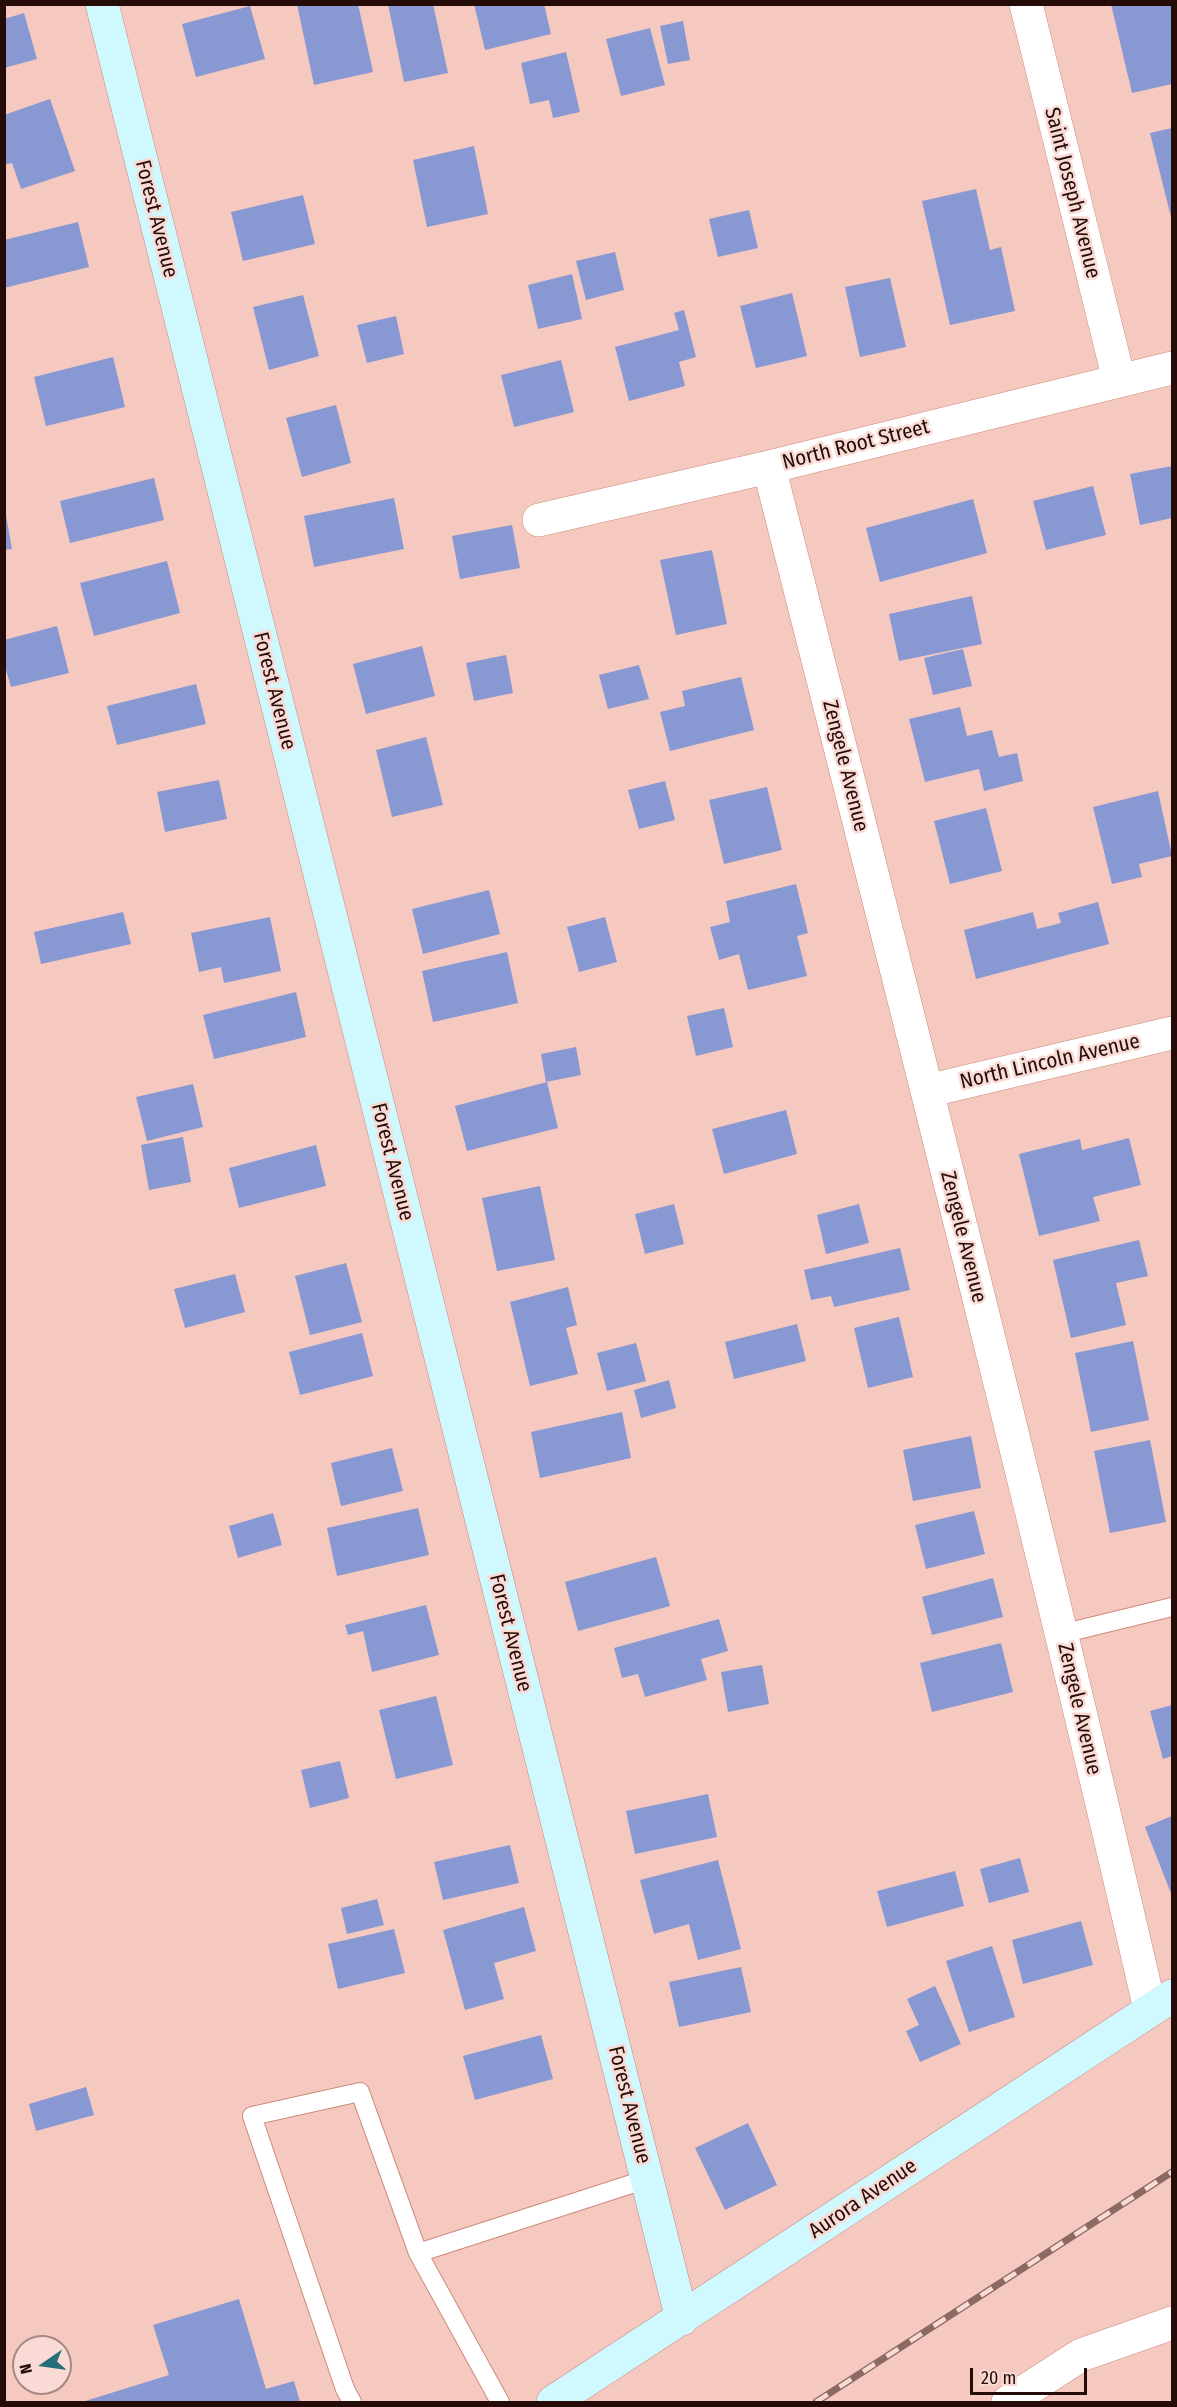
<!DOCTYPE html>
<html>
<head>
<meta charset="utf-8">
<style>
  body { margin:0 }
  #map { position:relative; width:1177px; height:2407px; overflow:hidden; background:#f6c9c0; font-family:"Fira Sans Condensed",sans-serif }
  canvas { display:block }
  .frame { position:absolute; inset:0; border:6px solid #250c08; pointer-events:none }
  .north { position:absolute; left:12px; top:2335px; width:60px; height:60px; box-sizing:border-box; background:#f9dad4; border:2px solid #a48882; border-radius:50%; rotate:257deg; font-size:16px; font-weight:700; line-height:24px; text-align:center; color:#250c08 }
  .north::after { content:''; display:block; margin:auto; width:21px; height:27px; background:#266e7a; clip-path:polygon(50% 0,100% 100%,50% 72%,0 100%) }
  .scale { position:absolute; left:970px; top:2368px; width:117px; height:27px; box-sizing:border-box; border:3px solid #250c08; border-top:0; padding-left:8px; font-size:18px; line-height:21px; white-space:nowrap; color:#250c08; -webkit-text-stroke:4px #f9dad4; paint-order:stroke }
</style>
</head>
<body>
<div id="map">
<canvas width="1177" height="2407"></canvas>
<div class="frame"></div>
<div class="north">N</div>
<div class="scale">20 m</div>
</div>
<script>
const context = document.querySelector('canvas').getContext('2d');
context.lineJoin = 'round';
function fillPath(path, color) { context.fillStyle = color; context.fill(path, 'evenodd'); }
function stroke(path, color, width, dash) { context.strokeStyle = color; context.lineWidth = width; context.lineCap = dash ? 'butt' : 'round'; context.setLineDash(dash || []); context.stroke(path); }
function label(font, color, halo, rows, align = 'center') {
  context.font = font + ' "Fira Sans Condensed",sans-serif'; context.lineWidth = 5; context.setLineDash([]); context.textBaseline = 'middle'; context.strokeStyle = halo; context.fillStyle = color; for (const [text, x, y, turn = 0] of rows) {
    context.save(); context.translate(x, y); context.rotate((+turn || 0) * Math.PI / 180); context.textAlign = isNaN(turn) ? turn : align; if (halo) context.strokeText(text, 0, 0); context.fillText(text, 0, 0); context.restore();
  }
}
const building = new Path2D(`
  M297,4H358L373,72L314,85Z
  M388,4H433L448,73L404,82Z
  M474,4H544L551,34L485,50Z
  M1111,4H1172V84L1132,93Z
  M250,6L265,59L196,77L182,24Z
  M24,13L37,59L4,68V19Z
  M683,21L690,60L668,64L660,26Z
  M650,28L665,85L621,96L606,39Z
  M566,52L580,112L553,118L549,100L530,104L521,63Z
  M50,99L75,171L21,189L12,163L4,165V115Z
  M1172,128V221L1150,133Z
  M474,146L488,214L427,227L413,160Z
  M976,189L990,250L1001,247L1015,311L950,325L922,201Z
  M303,195L315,244L243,261L231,212Z
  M749,210L758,248L718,257L709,219Z
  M78,222L89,267L4,288V240Z
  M615,252L624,290L586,300L576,261Z
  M572,274L582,319L538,329L528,285Z
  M890,278L906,347L860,357L845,287Z
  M792,293L807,356L756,368L740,306Z
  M303,295L319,356L269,370L253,307Z
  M684,310L696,357L679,362L685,386L629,401L615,347L679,330L674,313Z
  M396,316L404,354L367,363L357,325Z
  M113,357L125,407L46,426L34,377Z
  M561,360L574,412L514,427L501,375Z
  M336,405L351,463L302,477L286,418Z
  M1172,466V518L1140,525L1130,474Z
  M154,478L164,520L70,543L60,501Z
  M1093,486L1106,535L1046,550L1033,501Z
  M394,498L404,549L314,567L304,516Z
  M973,499L987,553L880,582L866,528Z
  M6,515L12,549L4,550V516Z
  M512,525L520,568L460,579L452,536Z
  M712,550L727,624L676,635L660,560Z
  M167,561L180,613L94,636L80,583Z
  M972,596L982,644L899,661L889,614Z
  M57,626L69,673L11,687L4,663V640Z
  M422,646L435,696L366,714L353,664Z
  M963,649L972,686L933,695L924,658Z
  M506,655L513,693L474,701L466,663Z
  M639,665L649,699L608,709L599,675Z
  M741,677L754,730L670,751L660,712L685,706L682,691Z
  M196,684L206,724L117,745L107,706Z
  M960,707L967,736L992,730L999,757L1017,753L1023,781L984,791L979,769L925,782L909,719Z
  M426,737L443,805L392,817L376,750Z
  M219,780L227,819L165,832L157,792Z
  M665,781L675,820L639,829L628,790Z
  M767,787L782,850L724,864L709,800Z
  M1158,791L1172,856L1139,864L1142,877L1112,884L1093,807Z
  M986,808L1002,871L950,884L934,821Z
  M796,884L808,933L797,936L807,976L748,990L739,954L719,960L710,927L730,922L726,901Z
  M489,890L500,934L423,954L412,909Z
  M1098,902L1109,944L976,979L964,930L1033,912L1037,929L1061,923L1058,913Z
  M123,912L131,944L41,964L34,932Z
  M270,917L281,971L224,983L221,967L199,972L191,933Z
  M605,917L617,962L579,972L567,927Z
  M507,952L518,1003L433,1022L422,971Z
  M296,992L306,1037L214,1059L203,1015Z
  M724,1008L733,1047L696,1056L687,1016Z
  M576,1047L581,1075L546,1082L541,1054Z
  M547,1082L558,1128L467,1151L455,1106Z
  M193,1084L203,1127L147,1141L136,1097Z
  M786,1110L797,1154L724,1174L712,1129Z
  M183,1137L191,1182L149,1190L141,1145Z
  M1129,1138L1141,1185L1093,1197L1100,1221L1039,1236L1019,1154L1080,1139L1082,1150Z
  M316,1145L326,1186L239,1208L229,1168Z
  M540,1186L555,1260L497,1271L482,1198Z
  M674,1204L684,1244L645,1254L635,1214Z
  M859,1204L869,1243L826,1254L817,1215Z
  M1139,1240L1148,1276L1116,1283L1126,1325L1071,1338L1053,1260Z
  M900,1248L910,1290L834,1307L831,1296L811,1300L804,1270Z
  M346,1263L362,1322L310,1335L295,1276Z
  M235,1274L245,1312L185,1328L174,1289Z
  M568,1287L577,1325L566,1328L578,1374L530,1386L510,1302Z
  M899,1317L913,1377L868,1388L854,1328Z
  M797,1324L806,1361L734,1379L725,1342Z
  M362,1333L373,1376L300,1395L289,1352Z
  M1133,1341L1149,1420L1091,1432L1075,1353Z
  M636,1343L646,1381L607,1391L597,1353Z
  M669,1380L676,1408L641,1418L634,1390Z
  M622,1412L631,1458L540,1478L531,1432Z
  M971,1436L981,1488L913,1501L903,1450Z
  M1150,1440L1166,1522L1110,1533L1094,1451Z
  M392,1448L403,1491L341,1506L331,1463Z
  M418,1508L429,1555L337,1576L327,1528Z
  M974,1511L985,1554L926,1569L915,1525Z
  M273,1513L282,1545L238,1558L229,1526Z
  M656,1557L670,1606L578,1631L565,1582Z
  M993,1578L1003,1617L932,1635L922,1597Z
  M426,1605L439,1655L372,1672L363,1631L348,1635L345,1625Z
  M719,1619L728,1651L701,1659L707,1680L645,1697L638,1674L622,1678L614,1648Z
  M1001,1643L1013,1692L932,1712L920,1663Z
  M762,1665L769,1704L728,1712L721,1672Z
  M436,1696L453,1765L396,1779L379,1710Z
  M1172,1705V1756L1163,1759L1150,1711Z
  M340,1761L349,1798L310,1808L301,1770Z
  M708,1794L717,1837L635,1854L626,1811Z
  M1172,1816V1896L1145,1827Z
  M510,1845L519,1883L443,1900L434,1862Z
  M1020,1858L1029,1892L989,1903L980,1869Z
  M718,1860L741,1949L698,1960L689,1924L654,1934L640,1880Z
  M955,1871L964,1906L887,1927L877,1891Z
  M377,1899L384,1925L347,1934L341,1908Z
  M524,1907L536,1951L494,1963L504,1999L465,2010L443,1930Z
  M1081,1921L1093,1965L1023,1984L1012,1940Z
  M394,1929L405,1973L338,1989L328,1944Z
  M992,1946L1015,2017L969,2032L946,1961Z
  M741,1967L751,2012L679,2027L669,1982Z
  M935,1986L961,2044L920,2062L906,2031L919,2025L907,1999Z
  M541,2035L553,2079L475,2100L463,2056Z
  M86,2087L94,2115L36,2131L29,2104Z
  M748,2123L777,2185L725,2210L695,2148Z
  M239,2299L266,2389L294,2381L300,2402H82L169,2375L153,2325Z`);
const lane = new Path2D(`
  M1061,1634L1172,1607
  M418,2253L647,2179
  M352,2402L345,2389L252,2116L360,2092L418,2253L500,2402`);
const street = new Path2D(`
  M1026,4L1119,380
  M769,467C899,980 1031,1493 1150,2009
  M539,520L769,467L1172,368
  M927,1091L1172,1033
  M1008,2402L1081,2355L1172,2323`);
const secondary = new Path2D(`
  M102,4L682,2319
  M553,2402L1172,1996`);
const rail = new Path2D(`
  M816,2402L1172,2172`);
const streetNames = [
  ["Saint Joseph Avenue",1072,193,76],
  ["Forest Avenue",156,219,76],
  ["North Root Street",856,445,-14],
  ["Forest Avenue",274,691,76],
  ["Zengele Avenue",845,766,76],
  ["North Lincoln Avenue",1050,1062,-13],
  ["Forest Avenue",392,1162,76],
  ["Zengele Avenue",963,1237,76],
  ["Forest Avenue",510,1633,76],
  ["Zengele Avenue",1079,1709,77],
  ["Forest Avenue",629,2105,76],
  ["Aurora Avenue",863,2199,-34]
];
fillPath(building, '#8898d2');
stroke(lane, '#ce897b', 20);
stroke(street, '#ce897b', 34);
stroke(secondary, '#ce897b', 34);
stroke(lane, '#fff', 18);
stroke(street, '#fff', 33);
stroke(secondary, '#cff8ff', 33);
stroke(rail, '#8c6963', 7);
stroke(rail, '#f9dad4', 4.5, [14]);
label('21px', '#250c08', '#f9dad4', streetNames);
</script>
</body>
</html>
